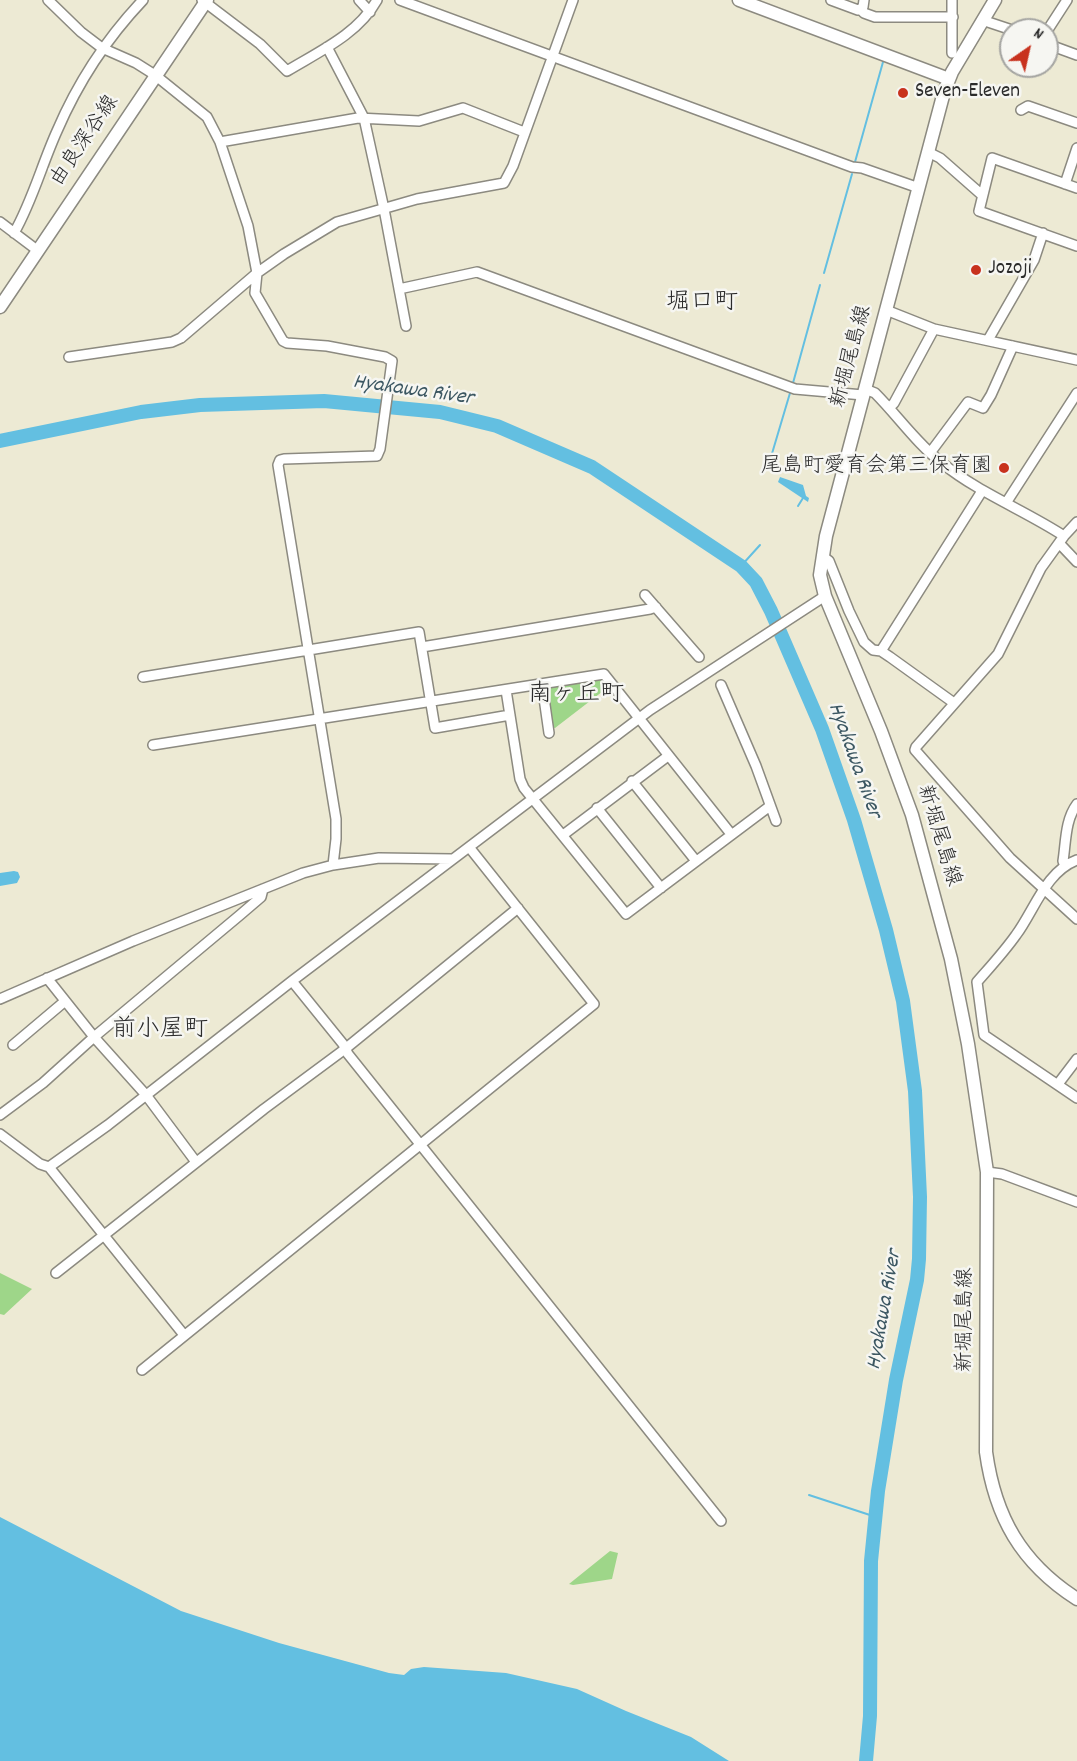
<!DOCTYPE html>
<html>
<head>
<meta charset="utf-8">
<style>
  body { margin:0 }
  #map { position:relative; width:1077px; height:1761px; overflow:hidden; background:#edead4; font-family:Dekko,sans-serif }
  canvas { display:block }
  .north { position:absolute; left:999px; top:18px; width:60px; height:60px; box-sizing:border-box; background:#f6f6f2; border:2px solid #a5a5a2; border-radius:50%; rotate:34deg; font-size:16px; font-weight:700; line-height:24px; text-align:center; color:#2b2b2b }
  .north::after { content:''; display:block; margin:auto; width:21px; height:27px; background:#c8321e; clip-path:polygon(50% 0,100% 100%,50% 72%,0 100%) }
</style>
</head>
<body>
<div id="map">
<canvas width="1077" height="1761"></canvas>
<div class="north">N</div>
</div>
<script>
const context = document.querySelector('canvas').getContext('2d');
context.lineJoin = 'round';
function fillPath(path, color) { context.fillStyle = color; context.fill(path, 'evenodd'); }
function stroke(path, color, width, dash) { context.strokeStyle = color; context.lineWidth = width; context.lineCap = dash ? 'butt' : 'round'; context.setLineDash(dash || []); context.stroke(path); }
function label(font, color, halo, rows, align = 'center') {
  context.font = font + ' Dekko,"Klee One",sans-serif'; context.lineWidth = 5; context.setLineDash([]); context.textBaseline = 'middle'; context.strokeStyle = halo; context.fillStyle = color; for (const [text, x, y, turn = 0] of rows) {
    context.save(); context.translate(x, y); context.rotate((+turn || 0) * Math.PI / 180); context.textAlign = isNaN(turn) ? turn : align; if (halo) context.strokeText(text, 0, 0); context.fillText(text, 0, 0); context.restore();
  }
}
const green = new Path2D(`
  M598,679H603L607,688L555,728L550,726L546,688Z
  M0,1273L32,1289L4,1315L0,1314Z
  M610,1551L618,1553L612,1579L573,1585L569,1584Z`);
const water = new Path2D(`
  M780,477L803,485L806,496L809,498L808,502L778,482Z
  M14,871L18,872L20,877L17,883L0,886V873Z
  M0,1517L181,1611L279,1643L389,1673L404,1675L411,1669L424,1667L506,1673L577,1689L626,1711L691,1737L729,1761H0Z`);
const stream = new Path2D(`
  M855,162L883,62
  M824,273L852,174
  M793,383L820,285
  M768,467L790,393
  M798,506L803,498
  M741,566L760,545
  M809,1495L876,1517`);
const river = new Path2D(`
  M0,441L141,412L200,405L324,401L440,412L497,426L592,467L741,566L756,582L771,611L822,729L854,820L886,930L903,1001L915,1091L920,1197L919,1259L917,1280L896,1380L878,1491L871,1561L870,1716L866,1761`);
const minor = new Path2D(`
  M48,0L81,32L102,48L136,63L155,75L207,117L220,142L248,226L257,273L255,293L283,341L287,343L327,346L385,357L392,361L380,449L377,456L284,459L280,460L278,465L336,819V839L333,865
  M202,0L260,44L287,71C320,51 358,34 377,0
  M359,0L370,12
  M400,0L852,167L862,168L919,188
  M831,0L858,10L863,7L864,0
  M861,10L864,13L875,17H953
  M982,20L1012,30
  M1047,31L1067,0
  M1047,44L1077,55
  M327,47L364,118L384,209L406,326
  M952,53V0
  M1021,110L1028,106L1077,123
  M220,142L358,118L419,121L463,108L524,132
  M928,152L940,158L982,195
  M1065,184L1077,148
  M1077,188L992,158L979,211L1077,246
  M0,222L37,250
  M14,233C32,202 42,164 57,131C78,82 107,38 143,0
  M399,289L477,272L795,389L863,395
  M886,310L934,329L1077,360
  M988,340L1034,260L1043,233
  M69,357L172,342L181,338L257,273L284,254L337,222L417,199L504,183L513,166L573,0
  M865,389L875,393C898,416 916,443 942,463C979,493 1024,510 1064,536
  M889,408L894,403L934,329
  M930,453L968,402L983,408L991,395L1013,346
  M1006,503L1077,393
  M1077,522L1064,536L1041,568L998,654L916,747L915,750L1010,858L1077,919
  M1059,543L1077,562
  M822,556L829,561L849,611L864,642L873,650L881,651L890,657L954,703
  M645,595L699,657
  M422,647L650,609L656,607
  M881,651L982,491
  M143,677L419,632L435,728L510,715
  M542,684L549,733
  M721,685L756,766L776,821
  M506,690L520,779L524,788L626,914L770,806
  M153,745L604,674L731,834
  M632,781L696,861
  M597,808L661,888
  M563,835L668,756
  M1077,860C1046,871 1034,911 1016,935C1004,952 990,967 977,982L984,1035L1077,1098
  M1065,866L1063,861C1066,842 1065,820 1077,804
  M47,978L94,1037L146,1095L196,1162
  M292,981L343,1044L348,1054L721,1521
  M0,999L133,941L303,873L333,865L379,858L452,859
  M13,1045L64,1002
  M1058,1084L1077,1059
  M0,1115L43,1083L94,1037L240,915L261,897L263,889
  M0,1134L40,1164L49,1167L184,1335
  M49,1167L108,1125L292,981L650,710L825,596
  M987,1172L1002,1174L1077,1202
  M56,1273L264,1109L345,1049L518,908
  M142,1370L594,1004L469,847`);
const major = new Path2D(`
  M739,0L949,79
  M995,0L952,72L944,92L826,536L820,575L825,596L881,731L912,815L951,959L968,1044L987,1172L986,1452C995,1517 1021,1563 1077,1599
  M0,307L207,0`);
const markers = [
  [903,93,6,"#c8321e"],
  [976,270,6,"#c8321e"],
  [1004,468,6,"#c8321e"]
];
const poiNames = [
  ["Seven-Eleven",915,93],
  ["Jozoji",988,270],
  ["尾島町愛育会第三保育園",992,468,"right"]
];
const streetNames = [
  ["由良深谷線",86,142,-56],
  ["新堀尾島線",853,357,-75],
  ["新堀尾島線",937,836,73],
  ["新堀尾島線",967,1320,-90]
];
const waterNames = [
  ["Hyakawa River",413,392,8],
  ["Hyakawa River",853,761,70],
  ["Hyakawa River",886,1310,-80]
];
const quarterNames = [
  ["堀口町",702,305],
  ["南ヶ丘町",576,697],
  ["前小屋町",160,1032]
];
fillPath(green, '#9ed689');
fillPath(water, '#63bfe1');
stroke(stream, '#63bfe1', 2);
stroke(river, '#63bfe1', 14);
stroke(minor, '#8c8a80', 12);
stroke(major, '#8c8a80', 15);
stroke(minor, '#fff', 9);
stroke(major, '#fff', 12);
for (const [x, y, r, color] of markers) { const dot = new Path2D(); dot.arc(x, y, r, 0, 2 * Math.PI); context.fillStyle = color; context.fill(dot); stroke(dot, '#f6f6f2', 2); }
label('21px', '#2b2b2b', '#f6f6f2', poiNames, 'left');
label('21px', '#2b2b2b', '#f6f6f2', streetNames);
label('italic 22px', '#3c5762', '#f6f6f2', waterNames);
label('24px', '#2b2b2b', '#f6f6f2', quarterNames);
</script>
</body>
</html>
